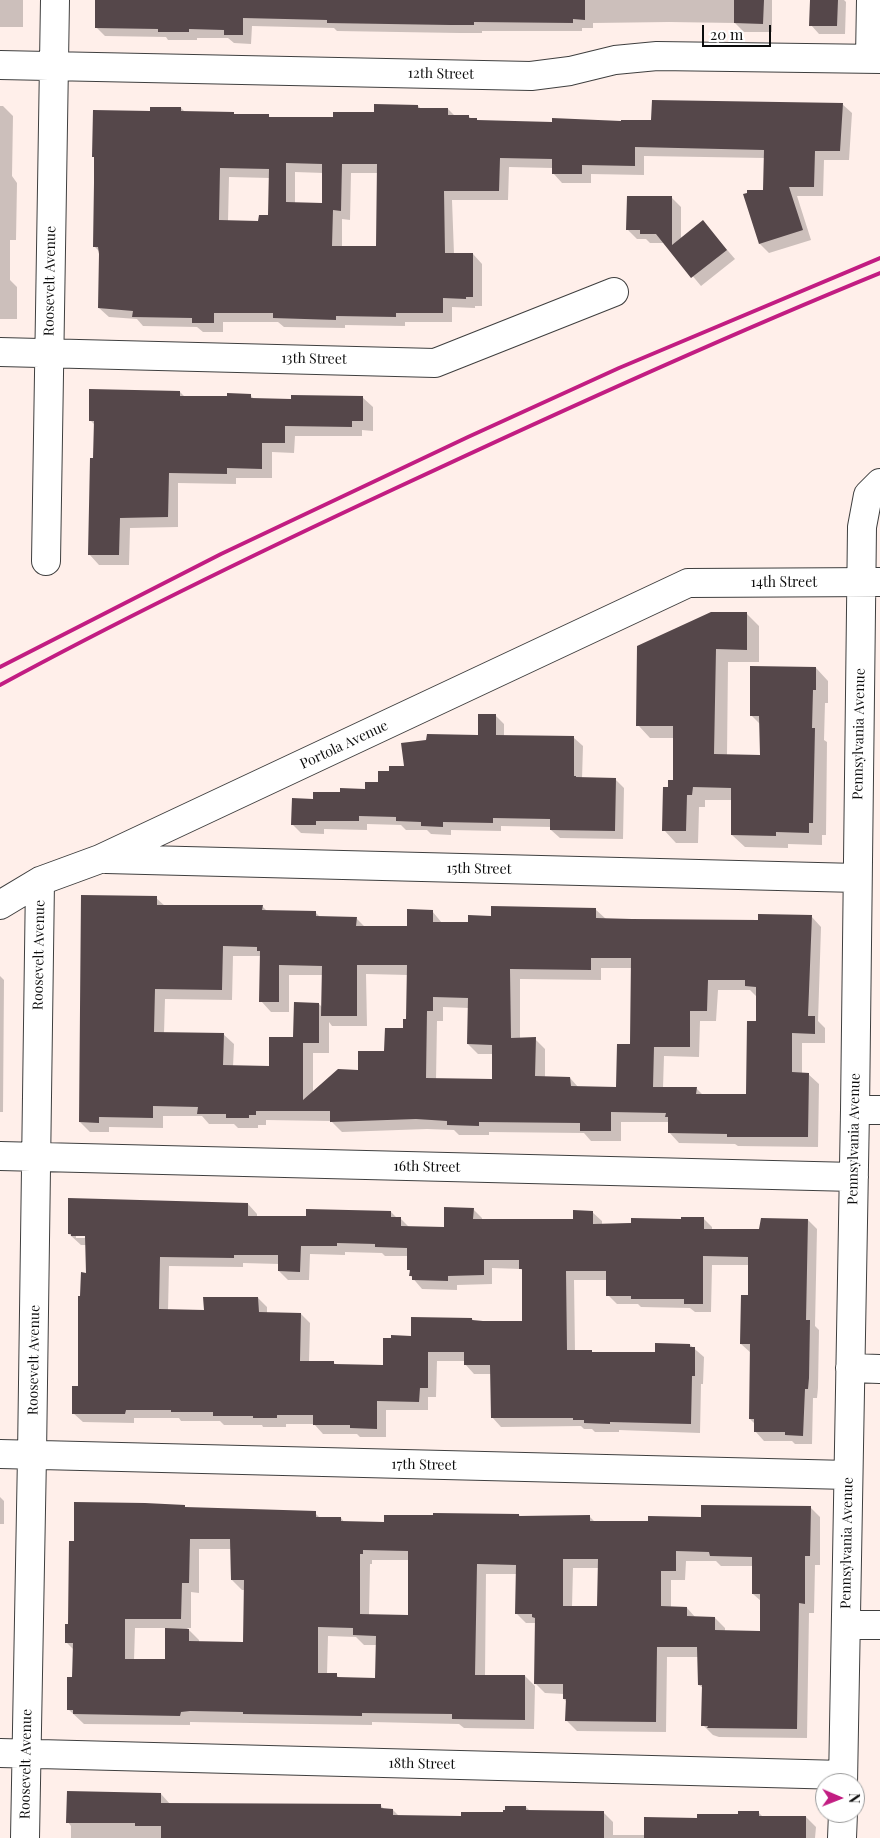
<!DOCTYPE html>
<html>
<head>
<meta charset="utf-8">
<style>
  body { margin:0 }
  #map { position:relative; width:880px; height:1838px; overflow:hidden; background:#ffefea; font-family:"Playfair Display",serif }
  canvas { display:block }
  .north { position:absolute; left:815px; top:1773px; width:50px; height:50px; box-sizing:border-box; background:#fff; border:1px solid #9e9e9e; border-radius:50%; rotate:91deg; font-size:14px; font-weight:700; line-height:20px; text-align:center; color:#0c0c0c }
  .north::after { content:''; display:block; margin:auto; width:18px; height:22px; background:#c21d82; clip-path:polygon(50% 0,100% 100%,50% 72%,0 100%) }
  .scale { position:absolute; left:702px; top:25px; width:69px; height:22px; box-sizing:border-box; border:2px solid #0c0c0c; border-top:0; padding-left:6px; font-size:15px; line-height:18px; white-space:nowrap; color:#0c0c0c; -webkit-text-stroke:4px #fff; paint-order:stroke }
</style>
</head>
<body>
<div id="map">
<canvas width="880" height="1838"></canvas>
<div class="north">N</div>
<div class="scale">20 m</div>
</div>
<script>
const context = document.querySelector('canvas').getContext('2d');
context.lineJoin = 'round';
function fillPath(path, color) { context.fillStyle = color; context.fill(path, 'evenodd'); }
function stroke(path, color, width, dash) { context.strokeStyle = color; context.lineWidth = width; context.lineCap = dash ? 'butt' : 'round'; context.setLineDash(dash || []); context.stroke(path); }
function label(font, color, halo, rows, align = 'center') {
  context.font = font + ' "Playfair Display",serif'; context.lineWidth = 5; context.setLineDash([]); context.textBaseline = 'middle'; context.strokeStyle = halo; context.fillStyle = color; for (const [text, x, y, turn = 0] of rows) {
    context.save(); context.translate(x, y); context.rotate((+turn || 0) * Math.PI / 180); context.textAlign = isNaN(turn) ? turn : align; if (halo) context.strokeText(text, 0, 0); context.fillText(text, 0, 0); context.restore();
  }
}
const shadow = new Path2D(`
  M0,0H23V27H0Z
  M96,0H772V32H744L735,23L669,22L593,23V28H582V31H482V33H459L337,31L334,28L252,26L251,44L234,43L228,38H197V40H168L166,37L105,36L96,27Z
  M811,0H844L846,2L845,34H819L811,25Z
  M842,104L852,113L849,160H824L823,196H797L811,240L769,253L760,244L765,191V158L644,156V175L591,174V183H562L553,173V168L509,167L508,200H452L454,254H473L482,264V306H475V308L452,307V322H405V326L345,325V328L284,327L278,322H223V332H203L197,327L143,326L137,319L109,317L99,308L100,252L94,246L151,112L181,108L185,112L268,116L271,118H334L375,114L418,106L421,109H448L455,116H468L472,119L478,121L554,123L653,121ZM295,172L324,173L323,204L295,203ZM351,173H378L377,248L342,247V219L350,220ZM229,177L270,178L269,217L260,222L228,221Z
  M0,106H3L13,116L12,176L17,183L16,240H10V280L17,287V319H0Z
  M672,198L681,207V240L703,222L735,259L701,286L665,243H650L646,239H637L628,230Z
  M180,392L185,397L228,398L250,395L255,400H292L362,397L373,407V431L362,430V436H295L294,453L272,452V478H236V484L178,483V527L130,528L129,565H99L89,554L95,425L90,420Z
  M747,614L759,626V662H728L727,755L761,756V725L751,715L816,668L828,681V703H825L824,740L827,742L826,835H822V845L788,844V848L745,847L732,835V800H705V807H699L698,843H676L664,830L669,788L674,782V738H650L638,725Z
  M495,715L504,724V736L574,738L583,746L582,779H615L624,788L623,839L560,838L551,830V827L501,826V831L451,830V835L431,834L427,830H406L401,825L367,824V830L324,829V834L301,833L293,825L315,800L366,790L379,783L390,772L406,768L479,736Z
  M156,898L165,906H262L267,911L315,912L320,917L356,918L365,927L408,928L432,911L442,923L469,924L493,917L595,909L606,919L759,921L811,916L821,927L818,1021L825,1028V1043H802V1074H808L819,1084L818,1147L738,1146L735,1144L679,1143L669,1132V1122H621V1141H591L584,1133L489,1132V1135H459L454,1130L427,1129L342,1132L331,1121L266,1120V1125H258V1128H238L234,1124H209L202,1116H163V1128L109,1127V1132H90L80,1122ZM233,956H261V1001L271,1012H289V975H323L322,1007L319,1004L295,1038L270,1067H233L234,1044L223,1034L164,1033L165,999L232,1000ZM601,968H632L631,1045L618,1088H579L570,1078H545V1049L535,1039H520V979L601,980ZM366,974L408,975V1020L404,1029L386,1053L359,1071L313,1093V1053H329V1022L332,1026H367ZM718,990H750L756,996L757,1022L748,1095H703L696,1088H663L664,1056L699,1057L700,1021H716ZM443,1007L469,1008L468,1044L478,1054H493V1080H436L437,1021H443Z
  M0,976L4,980L3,1112H0Z
  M248,1204L257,1214V1217H307L391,1212L397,1218H400L410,1228H445L473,1209L482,1218V1220H574L592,1212L602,1221V1225L703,1218L712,1227V1230H760L808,1220L817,1229L815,1326L819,1330L818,1388L817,1398H813L812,1444H795L792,1441H764L755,1431V1424L750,1419L751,1353L741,1344L749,1296V1265H712L711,1312H695L690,1308L641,1307L638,1304H617L608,1295V1280H574L575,1351L593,1353L656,1354L690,1345L704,1357L703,1384H701L700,1433L619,1430V1432H595L592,1429H584L581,1426L501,1427L492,1417V1374H474L465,1364V1361H437L436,1397H428V1410H386V1437H360L357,1434H323L314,1424H286V1427H263L262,1425H224L220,1421H181L179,1418H134V1423L83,1422L73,1413L79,1387L81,1297L87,1274V1245H81L69,1234ZM76,1235H92V1238H76ZM345,1252L382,1253L385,1256H409L408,1269L411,1272V1276L422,1289L457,1290V1285L492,1284V1268L521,1269L524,1272L523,1322L474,1321L472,1319L412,1337L384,1366L336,1365L333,1362H309L310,1323L301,1314H267V1307L258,1298L205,1312L168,1311L169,1266L243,1267V1263L279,1264V1271L288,1280H309L310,1254L345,1255Z
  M0,1497L4,1501V1524H0Z
  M184,1506L187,1509L315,1513L321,1519L341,1518L344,1522L385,1523L519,1515L521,1517L589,1516L595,1522H649L810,1507L820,1517V1565H815L814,1613H809L807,1738L719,1737L713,1735L703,1725V1688L699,1685V1657H667L666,1732L577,1731L567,1721V1702L564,1699V1694L545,1693L535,1683L536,1623H526L516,1613L517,1574H486L485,1676H525L535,1686L534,1729L464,1728L459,1724L372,1722V1725L190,1722V1725L84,1724L68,1709L73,1679L74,1650L66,1642L70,1626ZM199,1549H232V1580L242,1590H245L244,1643L199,1642V1640L187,1628H191V1592L199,1593ZM372,1560H409L410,1616L369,1615L370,1564H372ZM686,1561H716L721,1566H753V1594L761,1601V1632L725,1631V1628L715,1618H696L687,1608H671V1580H685ZM573,1568H599V1608L572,1607ZM135,1628H166V1660H134ZM328,1636L356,1637L364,1645H377L376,1679H340L336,1675L327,1674Z
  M161,1794L170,1804L381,1806L385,1810H393L399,1816L462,1817L504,1814L526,1807L530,1811L603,1812L613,1822V1835H645L698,1819L759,1813L763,1817H806L816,1827L815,1838H71V1826L68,1822Z`);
const building = new Path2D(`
  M95,0H585V20L573,19V23L474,22V25H450L327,23V20L243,18V35H224V30L189,29V32H158V29L95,28Z
  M734,0H764L763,24L734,23Z
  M810,0H838L837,26H809Z
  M652,100L843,103L840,151H815L814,187H789L803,230L759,244L743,194L747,193V190H763L764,150L635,147V166L582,165V174H552V159L500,158L499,191H444L445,253H473V297H466V299L443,298V313H396V317L336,316V320L273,318V313H214V323H192V318L132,317L133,311L98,308L99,254L98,247H93L94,183V157H92L93,110L150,111V107H181V111L234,112V114H269V117H333V112H374V104L418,105V108H448V115H469V118H477V120L552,122V118L621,121V120H651ZM286,163L322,164V203L286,202ZM342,164H377L376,246H332L333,210L341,211ZM220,168L269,169L268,215H259L258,221L219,220Z
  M627,196H672V245L703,220L727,250L691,278L656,234H640V230H626Z
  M89,389L180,391V396H227V393L251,394V398L291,399V395L363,396V421H352V427L285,426V443H262V469L227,468V474L169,473L168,517L120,518L119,555H88L90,458H93L94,421H89Z
  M711,612H747V650L716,649L714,754L760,755L759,716H750V666L816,667V690H813L812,728H815L813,823H809V833L776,832V836L731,835V788L693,787L692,795H687L686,831H662L663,787H668V780H673V726H636L637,646Z
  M478,714H496V735L574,736V776H576V777L616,778L615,831L550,830V819L493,818V823L443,822V827L421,826V822L396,821V817L359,816V821H316V825H291L292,798L313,799V792H340V788L365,789V782H378V771H389V766H404L401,743L426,740L427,734L478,735Z
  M81,895L157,896V905H263L262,910L316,911V916L357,917L356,926H407V909L433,910V922H468V915L491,916V906L596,908V918L632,919L758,920V914L812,915L808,1016H815V1034L792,1033V1072L809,1073L808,1137H727V1134L668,1133V1117H665L666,1113L611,1112V1131H580V1123L479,1122V1126L447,1125V1121L416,1119L330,1122V1111H256V1115H249V1118H226V1114H197L198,1107L153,1106V1118L99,1117V1123L79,1122ZM223,946L257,947V951H260L259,1002H279V965L322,966L321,1016H357V965H407L406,1019H403V1028H385L384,1051H358V1070L338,1069L303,1100V1043H319V1003L294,1002L293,1037H269V1066L223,1065L224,1033L154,1032L155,989L222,990ZM591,958H631L630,1044H617L616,1087L571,1086L570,1077L535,1076L536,1037L511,1038L510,969L591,970ZM708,980H745V986L756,987V1021H747L746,1094H696L697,1087H653L654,1047H690V1011H707ZM433,997L468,998L467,1044L492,1045V1079L426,1078L427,1011H433Z
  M68,1198L248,1203V1216H306V1209L391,1211V1217H401V1226L444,1227V1207L474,1208L473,1219H573V1210L593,1211V1224L631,1223V1218L681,1219V1217H704V1229H759L761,1218L808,1219L806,1320H810L809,1378L808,1389H805L803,1436L785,1435V1432H754V1419H749L750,1344H740L741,1295H748V1257L703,1256V1304H684V1299H631V1296H606V1271H566L567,1350H592V1352H655V1343L690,1344V1347H695V1376H692L691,1424L610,1422V1424L584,1423V1420H573V1418H491L490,1365H464V1352H428V1388H420L419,1402L377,1401V1429L350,1428V1425H313V1415H277V1418H253V1416H213V1412H171V1410H126L125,1414H72V1386H78V1296H80L81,1272L86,1273L85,1236H71V1234H68ZM337,1243L375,1244V1247L407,1248V1270H410L409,1276H412V1280L448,1281V1276L484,1275V1260H519V1269H522V1321H483L472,1320V1318L411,1317V1336L391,1335V1338H383V1365L334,1364V1361H300L301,1313L259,1312L258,1297H203L204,1310L159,1309L160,1257L234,1258V1255H278V1271L300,1272L301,1246H337Z
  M74,1502L145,1503L185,1505V1507L316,1511V1517H341V1521L384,1522V1515H433V1513L519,1514V1516L590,1515V1521H648V1516L701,1517V1505L811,1506L810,1556H805V1604L799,1603L797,1729L707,1728L708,1726H701L702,1685H698L697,1647H657L656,1722L565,1721L566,1699H563V1684H534L535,1618L532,1617V1614H515L516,1565L477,1564L475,1675H525V1720L452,1719V1714L362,1713V1716L243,1714V1712L190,1711L181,1712L180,1716L73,1714V1710H67V1677H72L73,1643H65V1624H68L69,1541H74ZM190,1539H230L231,1580H244L243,1642L189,1641V1629L165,1628V1659H125V1619H181L182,1583H189ZM363,1550L408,1551V1615L360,1614V1554H363ZM676,1551L709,1552L710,1556L752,1557V1594H760V1631L715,1630V1617L687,1616V1607L661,1606V1571H676ZM563,1559H598L597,1606H563ZM318,1627L353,1628V1635L376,1636L375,1678L337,1677V1673H318Z
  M67,1791L161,1793V1803L381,1804V1808L393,1809V1815L461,1816V1812H503V1810H505V1806H526V1810L604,1811V1838H161V1826H135V1823H66Z
  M738,1811H759V1816H806V1838H644V1817L697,1818V1814H738Z`);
const minor = new Path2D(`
  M870,58L871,0
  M0,65L531,76L570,71L615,60L657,56L880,59
  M0,352L435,363L614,292
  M46,561L55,0
  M106,859L857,878
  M0,905L40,881L100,859L688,583L879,582
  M855,1110H880
  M0,1156L854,1177
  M850,1368L880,1369
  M0,1454L848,1475
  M846,1625H880
  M0,1753L843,1775
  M843,1783L855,1110L862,527L868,495L880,483
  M25,1838L32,1455L40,881
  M842,1838L843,1813`);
const rail = new Path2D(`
  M0,667L221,554L468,437L619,368L880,258
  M0,685C129,615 261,551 394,489C554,414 716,340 880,273`);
const streetNames = [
  ["12th Street",441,74,1],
  ["Roosevelt Avenue",50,281,-89],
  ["13th Street",314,359,1],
  ["14th Street",784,583],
  ["Pennsylvania Avenue",859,734,-89],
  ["Portola Avenue",344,745,-25],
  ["15th Street",479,869,1],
  ["Roosevelt Avenue",39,955,-89],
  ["Pennsylvania Avenue",854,1139,-89],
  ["16th Street",427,1167,1],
  ["Roosevelt Avenue",34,1360,-89],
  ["17th Street",424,1465,1],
  ["Pennsylvania Avenue",847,1543,-89],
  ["Roosevelt Avenue",26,1764,-89],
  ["18th Street",422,1764,1]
];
fillPath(shadow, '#0003');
fillPath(building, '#55474a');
stroke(minor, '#3f3f3f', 30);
stroke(minor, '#fff', 28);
stroke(rail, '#c21d82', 4);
label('14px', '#0c0c0c', '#fff', streetNames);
</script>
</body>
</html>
